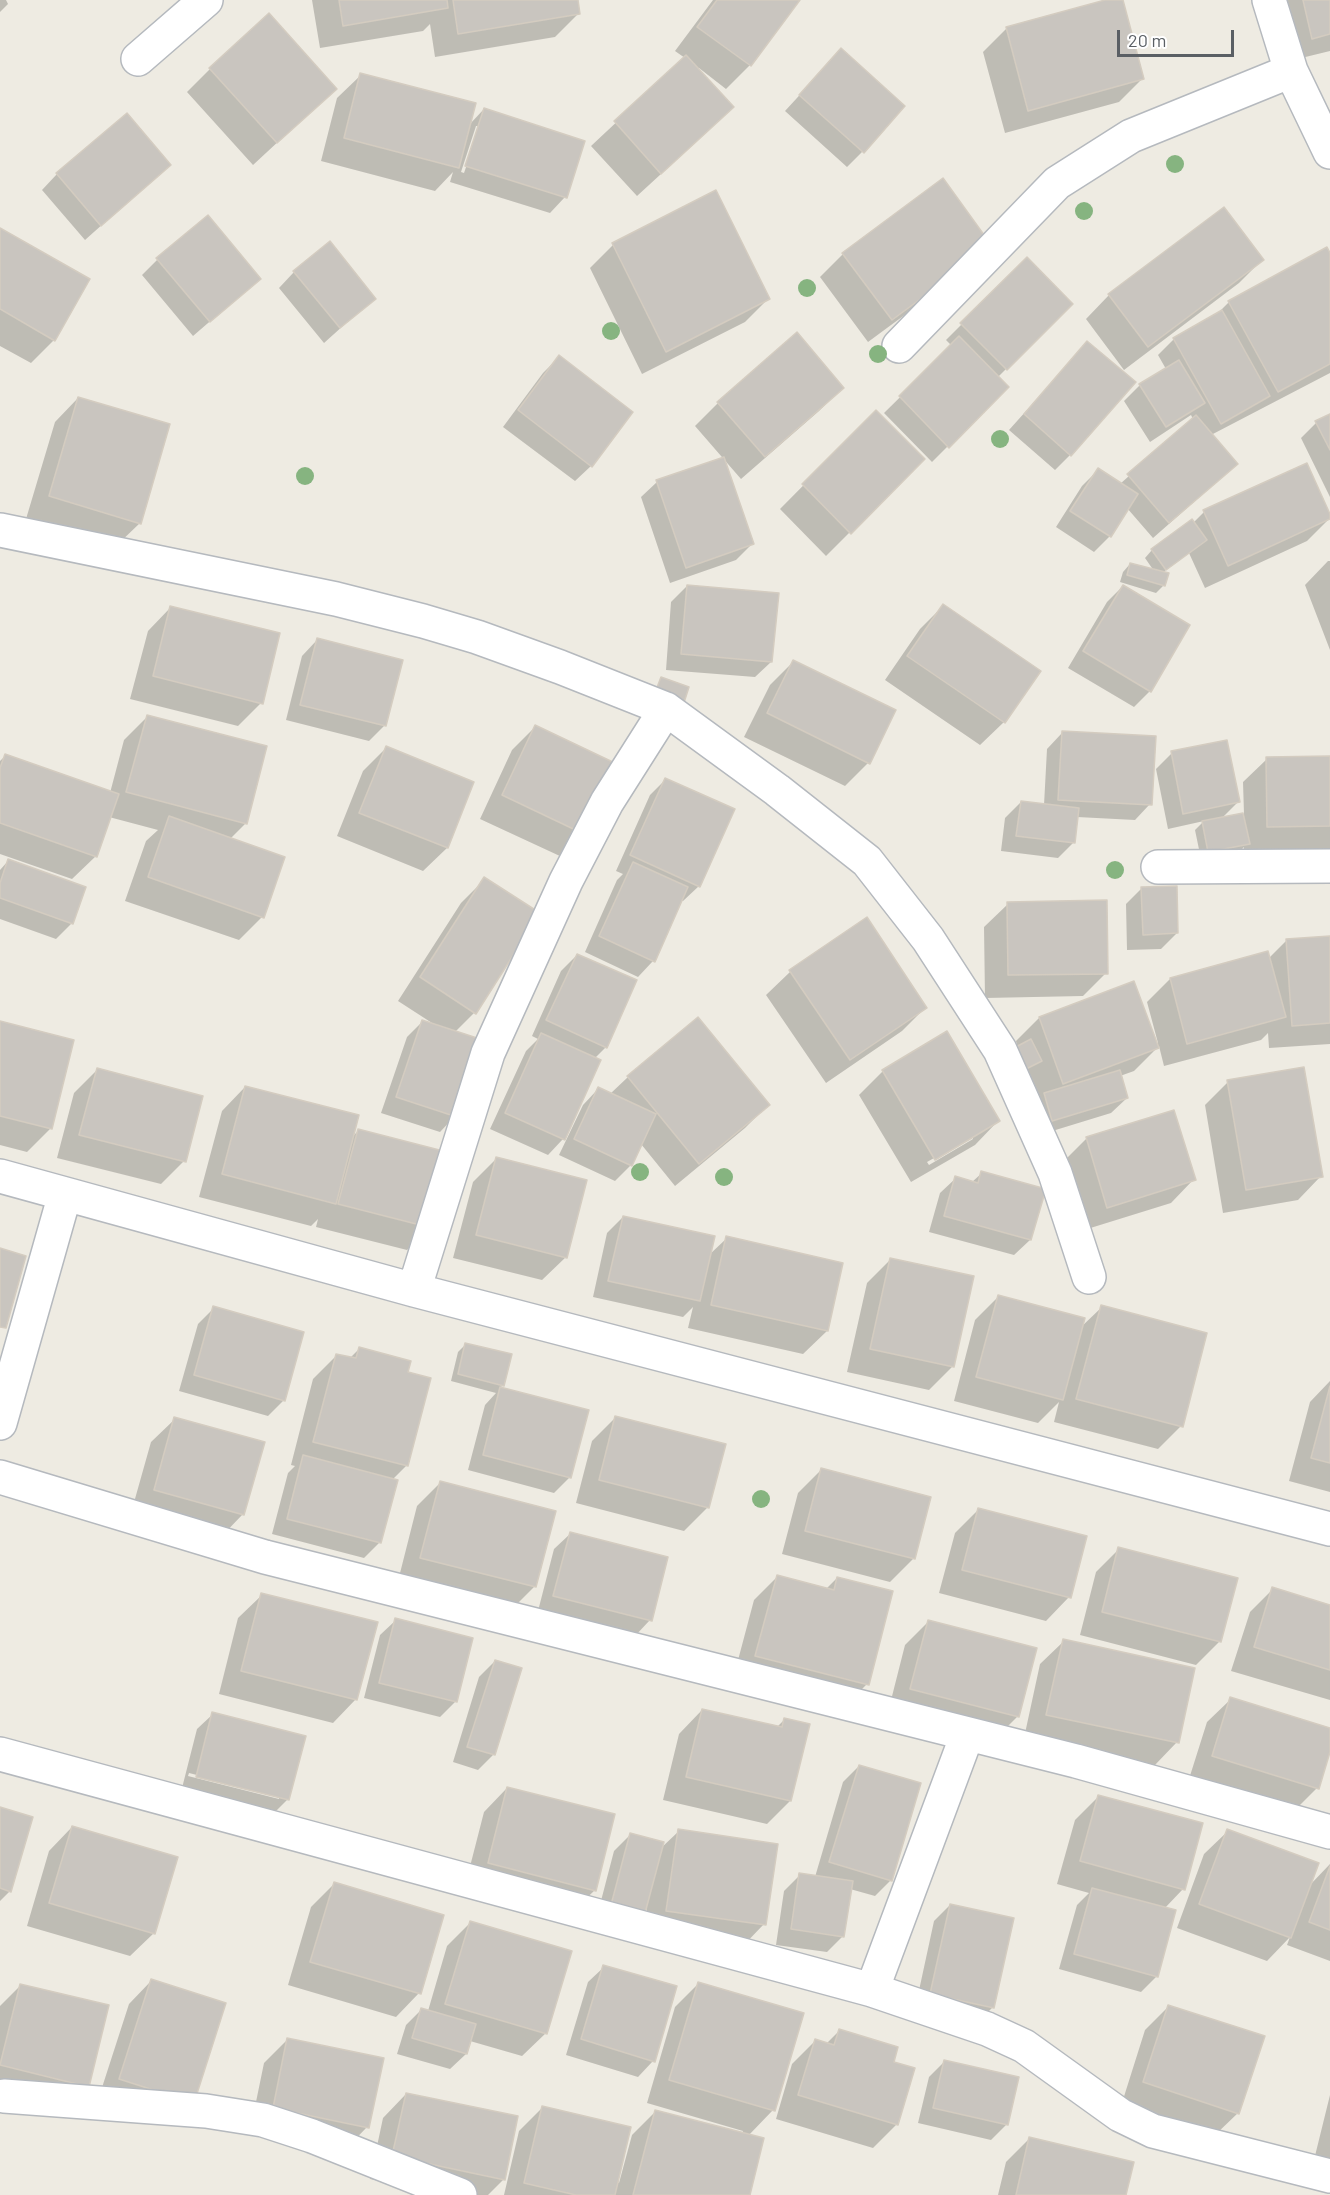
<!DOCTYPE html>
<html>
<head>
<meta charset="utf-8">
<style>
  body { margin:0 }
  #map { position:relative; width:1330px; height:2195px; overflow:hidden; background:#eeebe2; font-family:Barlow,sans-serif }
  canvas { display:block }
  .scale { position:absolute; left:1117px; top:30px; width:117px; height:27px; box-sizing:border-box; border:3px solid #5a5f64; border-top:0; padding-left:8px; font-size:18px; line-height:21px; white-space:nowrap; color:#5a5f64; -webkit-text-stroke:4px #fff; paint-order:stroke }
</style>
</head>
<body>
<div id="map">
<canvas width="1330" height="2195"></canvas>
<div class="scale">20 m</div>
</div>
<script>
const context = document.querySelector('canvas').getContext('2d');
context.lineJoin = 'round';
function fillPath(path, color) { context.fillStyle = color; context.fill(path, 'evenodd'); }
function stroke(path, color, width, dash) { context.strokeStyle = color; context.lineWidth = width; context.lineCap = dash ? 'butt' : 'round'; context.setLineDash(dash || []); context.stroke(path); }
const shadow = new Path2D(`
  M0,0H6L8,4L0,12Z
  M312,0H576L578,14L555,37L435,57L430,24L423,31L320,48Z
  M713,0H798L750,65L726,89L699,68L697,69L709,130L637,196L591,146L685,58L675,51Z
  M1111,0H1121L1142,79L1119,102L1005,133L983,52L1006,29Z
  M1274,0H1330V51L1289,61Z
  M841,50L862,152L847,167L785,111Z
  M210,69L335,89L253,165L187,92Z
  M361,75L469,125L484,109L565,197L550,213L450,182L453,172L435,191L321,161L337,98ZM476,126H480L464,173L461,172Z
  M169,165L85,240L42,190L57,174Z
  M0,229L54,340L31,363L0,346Z
  M613,245L768,299L745,322L642,374L590,268Z
  M843,254L967,269L868,342L820,277Z
  M1330,256V373L1211,435L1220,479L1153,538L1127,508L1110,536L1094,552L1056,527L1082,486L1098,470L1120,484L1193,419L1191,415L1150,442L1124,401L1140,385L1166,369L1158,355L1174,339L1216,315L1229,302Z
  M1027,259L1071,304L998,377L1007,387L932,462L884,413L952,346L946,340Z
  M157,260L259,279L193,336L142,275Z
  M1262,260L1239,283L1124,370L1086,319L1109,295Z
  M294,272L374,298L324,343L279,288Z
  M1087,343L1070,455L1055,470L1009,430Z
  M559,357L591,466L575,481L503,427L543,373Z
  M842,388L819,411L741,479L695,426L718,403Z
  M78,398L140,523L116,546L26,519L55,422Z
  M876,412L923,459L826,556L780,509Z
  M1330,416V497L1301,438L1316,423Z
  M657,482L752,544L736,560L670,583L641,497Z
  M1204,512L1330,517V518L1307,541L1205,588L1189,553L1162,573L1164,585L1156,593L1120,582L1123,572L1130,564L1154,571L1145,558L1152,550L1193,523Z
  M1328,561H1330V650L1305,585Z
  M687,586L771,662L755,677L666,670L671,602Z
  M1123,586L1150,691L1134,707L1068,668L1107,602Z
  M943,606L1004,722L980,745L885,680L920,629Z
  M171,607L261,703L238,726L130,699L148,631Z
  M317,640L385,725L369,741L286,720L302,656Z
  M794,661L868,763L845,786L744,737L770,685Z
  M148,716L246,823L230,839L262,917L239,940L125,901L146,841L158,830L109,817L96,856L72,879L0,854V761L5,756L110,793L124,740Z
  M535,727L617,766L562,857L480,819L512,750Z
  M1062,733L1150,804L1135,820L1077,817L1074,842L1058,858L1001,851L1005,818L1021,802L1044,805L1047,749Z
  M386,748L472,782L447,848L423,871L337,836L363,771Z
  M1172,753L1238,802L1221,819L1244,814L1243,782L1267,759L1330,758V849L1244,850V847L1240,851L1201,859L1195,830L1204,821L1168,829L1156,769Z
  M665,780L699,886L683,901L680,900L653,961L638,977L585,952L617,880L623,874L616,871L650,795Z
  M8,861L72,923L56,939L0,919V870Z
  M485,879L474,1013L455,1032V1116L440,1132L381,1113L407,1037L423,1021L432,1023L398,1001L461,903Z
  M1142,888L1177,933L1161,949L1127,950L1126,904Z
  M1008,904L1106,973L1083,996L985,998L984,927Z
  M866,919L925,1008L902,1031L826,1083L766,995L790,972Z
  M1330,937V1044L1269,1048L1268,1033L1261,1040L1164,1066L1159,1046L1134,1071L1120,1076L1127,1098L1111,1113L1036,1136L1016,1041L1039,1018L1156,1044L1158,1043L1147,1002L1170,979L1269,958L1287,940Z
  M577,955L606,1047L594,1059L599,1061L563,1139L548,1155L490,1129L526,1051L538,1039L532,1036L561,971Z
  M0,1023L72,1041L50,1129L27,1152L0,1145Z
  M97,1070L184,1161L161,1184L57,1158L74,1093Z
  M883,1071L998,1121L975,1145L911,1182L859,1095ZM973,1136V1139L929,1165L927,1162Z
  M628,1077L768,1105L745,1128L675,1186L641,1144L631,1165L615,1181L559,1155L583,1105L598,1089L610,1094Z
  M1228,1082L1321,1176L1298,1200L1223,1213L1205,1105Z
  M245,1087L351,1138L359,1130L431,1227L407,1250L316,1227L318,1219L311,1226L199,1197L222,1111Z
  M1173,1111L1194,1179L1171,1203L1084,1230L1063,1162L1086,1139Z
  M496,1159L566,1257L542,1280L453,1258L473,1182Z
  M982,1173L1030,1240L1014,1255L929,1232L940,1193L956,1178L972,1182Z
  M623,1217L709,1255L727,1238L827,1331L803,1354L688,1328L693,1307L683,1317L593,1297L607,1233Z
  M891,1259L952,1367L929,1390L847,1372L867,1283Z
  M998,1297L1080,1328L1102,1307L1181,1426L1158,1449L1054,1422L1059,1402L1038,1423L954,1401L975,1320Z
  M214,1308L284,1400L268,1416L179,1391L198,1324Z
  M466,1344L503,1385L499,1389L587,1412L570,1477L554,1493L468,1470L485,1405L496,1393L451,1381L458,1352Z
  M359,1349L406,1373L407,1465L392,1480L380,1542L364,1558L272,1534L288,1473L295,1466L291,1465L313,1379L337,1355L350,1358Z
  M1330,1381V1492L1289,1481L1310,1402Z
  M616,1417L707,1508L684,1531L576,1503L592,1441Z
  M175,1419L243,1514L220,1538L131,1513L151,1442Z
  M821,1470L929,1498L913,1559L890,1582L782,1554L798,1493Z
  M441,1482L535,1586L511,1610L398,1581L417,1506Z
  M978,1510L1069,1597L1046,1621L939,1593L955,1533Z
  M570,1534L650,1620L635,1636L538,1611L554,1549Z
  M1119,1549L1220,1641L1196,1665L1080,1635L1096,1572Z
  M777,1577L826,1589L837,1578L867,1684L844,1707L733,1679L754,1600Z
  M1273,1589L1330,1606V1700L1231,1671L1250,1612Z
  M262,1595L356,1699L333,1723L219,1694L238,1618Z
  M396,1620L455,1702L440,1717L364,1698L380,1635Z
  M929,1621L1018,1716L995,1739L888,1712L905,1645Z
  M1064,1641L1177,1742L1154,1766L1024,1738L1040,1664Z
  M495,1661L494,1754L478,1770L453,1762L479,1677Z
  M1231,1699L1330,1729V1746L1317,1788L1294,1811L1189,1779L1207,1722Z
  M702,1710L777,1727L784,1720L790,1801L767,1824L663,1800L679,1734Z
  M213,1714L288,1799L272,1815L181,1792L197,1729ZM189,1773L279,1796V1799L188,1776Z
  M859,1766L891,1880L875,1896L850,1889L843,1936L827,1952L776,1945L784,1891L800,1875L815,1877L843,1782Z
  M507,1788L595,1890L571,1913L465,1886L484,1812Z
  M1099,1796L1183,1889L1164,1909L1157,1976L1141,1992L1059,1969L1077,1905L1089,1893L1057,1884L1075,1820Z
  M0,1809L10,1891L0,1901Z
  M72,1827L154,1933L130,1956L27,1926L49,1851Z
  M679,1831L764,1924L741,1948L644,1934L647,1909L628,1928L596,1920L614,1851L630,1835L660,1849Z
  M1228,1831L1309,1886L1330,1864V1961L1287,1945L1290,1937L1267,1961L1177,1928L1204,1854Z
  M334,1884L419,1993L396,2017L288,1985L311,1907Z
  M950,1905L993,2007L977,2023L915,2009L934,1921Z
  M471,1922L546,2033L522,2056L470,2041L466,2054L450,2069L397,2054L406,2025L421,2010L428,2011L447,1946Z
  M604,1967L653,2061L638,2077L566,2055L588,1982Z
  M152,1980L192,2102L169,2126L97,2103L129,2004Z
  M698,1984L773,2110L748,2136V2195H504L519,2131L542,2108L619,2183L632,2135L655,2112L742,2134L743,2131L647,2103L675,2007Z
  M21,1985L88,2086L0,2094V2006Z
  M1169,2006L1238,2113L1214,2136L1121,2106L1145,2030Z
  M839,2031L892,2063L897,2124L873,2148L776,2119L792,2064L815,2041L826,2044Z
  M287,2040L367,2127L344,2151L250,2131L264,2063Z
  M945,2061L1007,2124L991,2140L918,2123L929,2077Z
  M406,2094L504,2179L488,2195H445L370,2179L383,2118Z
  M1330,2095V2168L1313,2164Z
  M1029,2139L1125,2195H998L1006,2162Z`);
const building = new Path2D(`
  M339,0H447L448,8L343,26Z
  M453,0H578L580,14L458,34Z
  M717,0H800L751,66L697,27Z
  M1105,0H1123L1144,79L1028,111L1006,27Z
  M1303,0H1330V34L1312,39Z
  M269,13L337,89L277,143L209,68Z
  M841,48L905,106L864,153L799,95Z
  M686,55L734,107L661,174L614,121Z
  M360,73L476,103L459,168L344,138Z
  M484,108L585,141L567,198L465,166Z
  M127,113L171,165L101,226L56,173Z
  M943,178L992,246L892,320L842,253Z
  M716,190L770,299L666,352L612,243Z
  M1224,207L1264,260L1148,347L1108,294Z
  M208,215L261,279L210,322L156,258Z
  M0,228L90,279L55,341L0,309Z
  M330,241L376,299L340,328L293,271Z
  M1327,247L1330,253V364L1278,392L1228,301Z
  M1027,257L1073,304L1007,370L960,323Z
  M1222,310L1270,396L1221,424L1173,338Z
  M797,332L844,388L765,457L717,402Z
  M959,336L1009,387L949,448L899,396Z
  M1087,341L1136,382L1071,456L1024,414Z
  M559,355L633,412L592,467L518,410Z
  M1179,360L1205,403L1166,427L1139,384Z
  M78,397L170,424L141,524L49,496Z
  M876,410L925,459L851,534L802,484Z
  M1330,414V450L1315,421Z
  M1196,415L1238,464L1169,523L1127,474Z
  M724,457L754,544L686,568L656,480Z
  M1307,463L1330,514V519L1228,566L1203,510Z
  M1098,468L1138,494L1111,537L1070,511Z
  M1192,519L1207,540L1166,570L1151,549Z
  M1130,563L1169,573L1165,586L1127,575Z
  M687,585L779,593L772,662L681,654Z
  M1123,585L1190,625L1151,692L1083,651Z
  M943,604L1041,671L1005,723L907,656Z
  M170,606L280,633L263,704L153,676Z
  M317,638L403,660L386,726L300,705Z
  M793,660L896,710L870,764L767,713Z
  M661,677L689,687L682,709L653,698Z
  M147,715L267,746L247,824L126,792Z
  M535,725L619,765L586,835L502,795Z
  M1062,731L1156,736L1152,805L1058,800Z
  M1227,740L1240,802L1183,814L1171,751Z
  M386,746L474,782L448,848L359,813Z
  M5,754L119,794L97,857L0,823V768Z
  M1330,756V826L1267,827L1266,757Z
  M665,778L735,809L700,887L630,855Z
  M1021,801L1079,808L1075,843L1016,836Z
  M1243,813L1250,844L1208,852L1202,821Z
  M169,816L285,857L264,918L148,877Z
  M8,859L86,887L73,924L0,898V883Z
  M633,862L688,887L655,962L599,936Z
  M484,877L540,913L476,1014L420,977Z
  M1177,886L1178,933L1143,935L1141,887Z
  M1107,900L1108,974L1008,975L1007,902Z
  M867,917L927,1008L850,1060L789,970Z
  M1330,936V1023L1292,1026L1286,939Z
  M1268,951L1286,1017L1187,1044L1170,978Z
  M577,954L637,980L607,1048L546,1020Z
  M1134,981L1159,1048L1063,1084L1039,1017Z
  M698,1017L770,1105L699,1164L627,1076Z
  M422,1020L483,1040L457,1117L396,1097Z
  M0,1021L74,1040L52,1129L0,1116Z
  M947,1031L1000,1121L935,1160L882,1070Z
  M541,1033L601,1060L565,1140L505,1113Z
  M1031,1039L1042,1061L1024,1070L1012,1049Z
  M1304,1067L1323,1177L1246,1190L1227,1080Z
  M97,1068L203,1096L186,1162L79,1135Z
  M1120,1070L1128,1098L1052,1121L1044,1093Z
  M245,1086L359,1115L336,1204L222,1174Z
  M598,1087L656,1114L632,1166L574,1139Z
  M1174,1110L1196,1180L1107,1208L1086,1137Z
  M358,1129L451,1153L432,1228L338,1204Z
  M496,1157L587,1180L567,1258L476,1235Z
  M981,1171L1046,1189L1031,1240L944,1216L955,1176L978,1183Z
  M623,1216L715,1236L700,1301L608,1281Z
  M726,1236L843,1263L828,1331L711,1305Z
  M0,1248L26,1256L6,1328L0,1327Z
  M890,1258L974,1276L954,1367L870,1349Z
  M998,1295L1085,1318L1063,1400L976,1377Z
  M1101,1305L1207,1333L1183,1427L1076,1399Z
  M213,1306L304,1332L285,1401L194,1375Z
  M465,1343L512,1354L504,1386L458,1374Z
  M359,1347L411,1361L408,1372L431,1378L408,1466L313,1442L336,1354L356,1358Z
  M1330,1386V1463L1311,1458Z
  M500,1387L589,1410L571,1478L483,1455Z
  M615,1416L726,1444L709,1508L599,1480Z
  M174,1417L265,1442L244,1515L154,1490Z
  M303,1455L398,1480L381,1543L287,1519Z
  M821,1468L931,1497L915,1559L805,1531Z
  M440,1481L556,1511L536,1587L420,1558Z
  M978,1508L1087,1536L1071,1598L962,1570Z
  M570,1532L668,1557L652,1621L553,1596Z
  M1118,1547L1238,1578L1221,1642L1102,1612Z
  M777,1575L834,1590L837,1577L893,1591L869,1685L755,1656Z
  M1272,1587L1330,1605V1670L1254,1647Z
  M261,1593L378,1622L357,1700L241,1671Z
  M395,1618L473,1638L457,1702L379,1683Z
  M928,1620L1037,1648L1019,1717L910,1689Z
  M1063,1639L1195,1668L1179,1743L1046,1715Z
  M495,1660L522,1668L495,1755L467,1747Z
  M1230,1697L1330,1728V1752L1319,1789L1212,1756Z
  M702,1709L782,1727L784,1718L810,1724L791,1801L686,1777Z
  M212,1712L306,1736L289,1800L196,1777Z
  M859,1765L921,1783L892,1881L829,1862Z
  M507,1787L615,1814L596,1891L488,1863Z
  M1098,1795L1203,1823L1185,1890L1080,1861Z
  M0,1807L33,1817L11,1892L0,1888Z
  M72,1826L178,1857L155,1934L49,1903Z
  M678,1829L778,1844L766,1925L666,1911Z
  M1227,1829L1319,1863L1291,1938L1199,1904Z
  M630,1833L664,1842L645,1913L611,1905Z
  M1330,1866V1930L1309,1922Z
  M799,1873L853,1881L844,1937L791,1929Z
  M334,1882L444,1915L421,1994L310,1962Z
  M1092,1888L1176,1910L1158,1977L1074,1954Z
  M950,1904L1014,1918L994,2008L930,1994Z
  M470,1921L572,1951L547,2034L445,2004Z
  M603,1965L677,1986L655,2062L581,2039Z
  M151,1979L226,2003L194,2103L119,2079Z
  M698,1982L804,2013L775,2111L669,2080Z
  M20,1984L109,2005L89,2087L0,2065Z
  M1168,2005L1265,2036L1239,2114L1143,2082Z
  M421,2008L476,2024L467,2054L412,2038Z
  M839,2029L898,2047L894,2062L915,2068L898,2125L798,2095L815,2039L834,2045Z
  M287,2038L384,2058L369,2128L273,2108Z
  M944,2060L1019,2077L1008,2125L933,2108Z
  M406,2093L518,2116L505,2180L392,2156Z
  M542,2106L631,2127L615,2195H576L524,2183Z
  M655,2110L764,2138L750,2195H633Z
  M1029,2137L1134,2162L1126,2195H1016Z`);
const minor = new Path2D(`
  M1269,0L1291,71L1330,152
  M138,59L206,0
  M899,346L1057,183L1131,136L1291,71
  M0,530L336,599L423,621L477,637L560,667L666,709L777,790L867,861L928,939L1000,1050L1055,1173L1089,1277
  M1158,867L1330,866
  M0,1176L414,1290L1330,1529
  M414,1290L488,1053L566,881L607,802L666,709
  M0,1423L65,1194
  M0,1477L265,1557L1076,1761L1330,1832
  M0,1754L872,1990L987,2029L1024,2046L1120,2115L1153,2131L1330,2176
  M872,1990L967,1735
  M4,2096L206,2111L263,2120L312,2136L460,2195`);
const trees = [
  [1175,164],
  [1084,211],
  [807,288],
  [611,331],
  [878,354],
  [1000,439],
  [305,476],
  [1115,870],
  [640,1172],
  [724,1177],
  [761,1499]
];
fillPath(shadow, '#0003');
fillPath(building, '#c9c5bf');
stroke(building, '#d4ccc0', 1.5);
stroke(minor, '#b5b9be', 36);
stroke(minor, '#fff', 33);
context.fillStyle = '#86b480';
for (const [x, y] of trees) { context.beginPath(); context.arc(x, y, 9, 0, 2 * Math.PI); context.fill(); }
</script>
</body>
</html>
